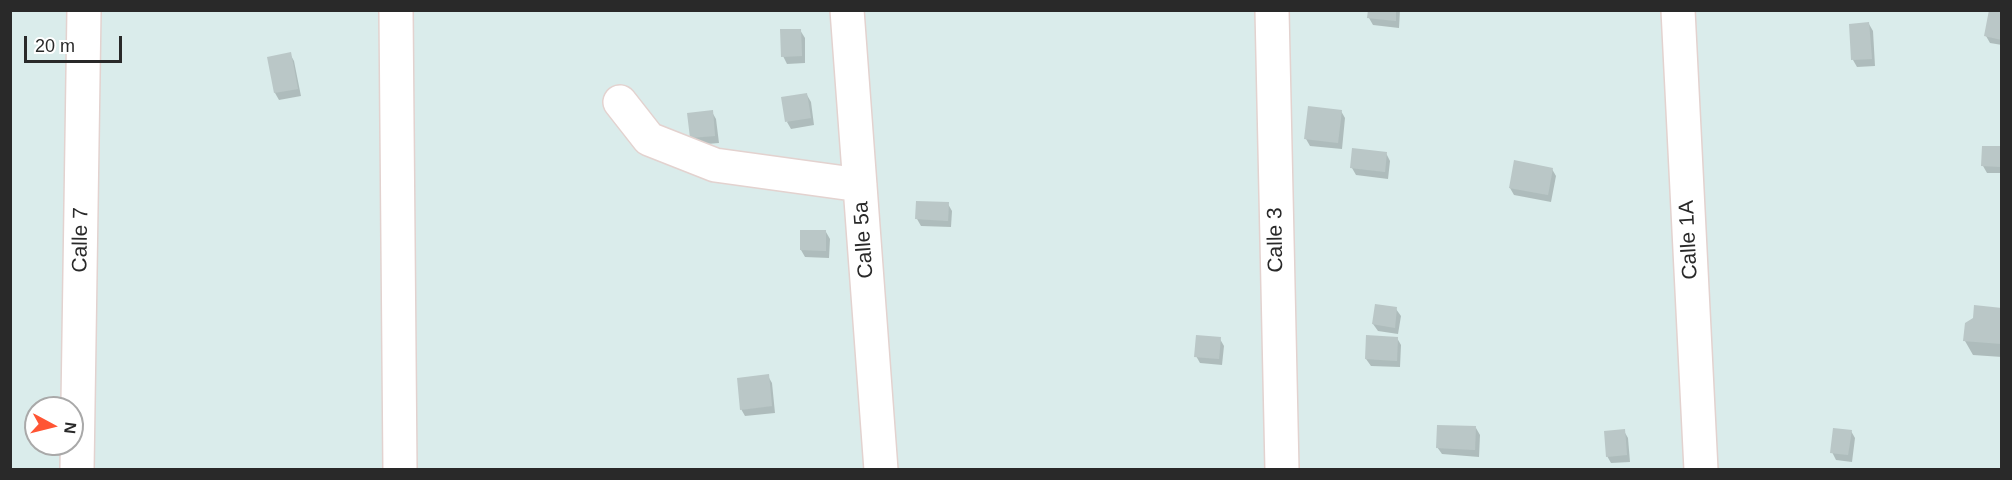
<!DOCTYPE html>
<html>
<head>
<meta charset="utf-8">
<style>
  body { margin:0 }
  #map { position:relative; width:2012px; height:480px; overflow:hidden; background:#daeceb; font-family:Arial,sans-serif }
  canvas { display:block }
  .frame { position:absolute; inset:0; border:12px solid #292929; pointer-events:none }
  .north { position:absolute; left:24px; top:396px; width:60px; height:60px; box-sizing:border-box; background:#fff; border:2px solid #a9a9a9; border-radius:50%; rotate:97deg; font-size:16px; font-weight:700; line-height:24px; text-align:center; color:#292929 }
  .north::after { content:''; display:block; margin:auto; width:21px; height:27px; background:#ff5534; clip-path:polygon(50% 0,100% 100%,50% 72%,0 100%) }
  .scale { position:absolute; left:24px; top:36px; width:98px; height:27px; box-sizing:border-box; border:3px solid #292929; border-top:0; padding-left:8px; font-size:18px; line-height:21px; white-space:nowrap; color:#292929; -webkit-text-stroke:4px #fff; paint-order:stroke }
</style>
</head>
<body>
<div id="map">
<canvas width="2012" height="480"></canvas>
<div class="frame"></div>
<div class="north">N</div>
<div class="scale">20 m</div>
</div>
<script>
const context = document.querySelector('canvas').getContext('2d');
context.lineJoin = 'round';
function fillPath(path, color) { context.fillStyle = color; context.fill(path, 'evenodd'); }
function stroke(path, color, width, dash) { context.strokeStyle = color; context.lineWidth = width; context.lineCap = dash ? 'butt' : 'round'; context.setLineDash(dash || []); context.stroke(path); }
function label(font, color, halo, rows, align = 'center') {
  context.font = font + ' Arial,sans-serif'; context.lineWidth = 6; context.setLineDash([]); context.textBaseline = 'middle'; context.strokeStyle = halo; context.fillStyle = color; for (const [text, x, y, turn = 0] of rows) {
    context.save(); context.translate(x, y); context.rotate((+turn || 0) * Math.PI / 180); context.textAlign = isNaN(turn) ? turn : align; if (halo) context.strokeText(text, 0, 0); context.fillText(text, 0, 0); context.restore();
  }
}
const shadow = new Path2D(`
  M1369,10H1400L1399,28L1373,25L1369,18Z
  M2002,10V45L1990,43L1986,36Z
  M1869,24L1873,31L1875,66L1857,67L1853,60L1850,25Z
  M800,30L805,38V63L787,64L783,56Z
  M290,54L294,61L301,96L279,100L275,93L269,58Z
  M807,95L811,102L814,125L791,129L787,122Z
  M1341,111L1345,118L1342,149L1310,146L1306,139Z
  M712,112L716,119L719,143L695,145L691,138Z
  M2002,148V173H1987L1983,166Z
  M1386,153L1390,161L1388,179L1356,175L1352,168Z
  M1552,169L1556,176L1551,202L1514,195L1510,188Z
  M948,204L952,211L951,227L921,226L917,219Z
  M826,232L830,239L829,258L805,257L801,250Z
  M1396,309L1401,316L1398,334L1378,331L1373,324Z
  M2002,309V357L1973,355L1965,341Z
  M1397,338L1401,345L1400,367L1371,366L1366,359Z
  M1220,339L1224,346L1222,365L1200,363L1196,356Z
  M768,376L772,383L775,413L745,416L741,409Z
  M1476,428L1480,435L1479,457L1442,454L1437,447Z
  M1624,431L1628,438L1630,462L1611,463L1607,456Z
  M1851,431L1855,438L1852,462L1836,460L1832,452Z`);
const building = new Path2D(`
  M1368,10H1396V21L1367,18Z
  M1989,10H2002V40L1984,36Z
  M1869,22L1872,59L1851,60L1849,24Z
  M780,29H801L802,56L781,57Z
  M291,52L298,89L274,93L267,57Z
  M807,93L811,118L785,122L781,97Z
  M1308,106L1342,110L1338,143L1304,139Z
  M713,110L715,136L690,138L687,113Z
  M1982,146H2002V167L1981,166Z
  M1352,148L1387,152L1385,172L1350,168Z
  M1514,160L1553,168L1548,195L1509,188Z
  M916,201L949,202L948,221L915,219Z
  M800,230H826V251L800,250Z
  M1375,304L1397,307L1395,328L1372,324Z
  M1974,305L2002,308V344L1963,341L1965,323L1973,318Z
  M1196,335L1221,337L1219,359L1194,357Z
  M1366,335L1398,337L1397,361L1365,359Z
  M769,374L772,406L740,410L737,378Z
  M1437,425L1476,426L1475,450L1436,448Z
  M1833,428L1852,430L1848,455L1830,453Z
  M1625,429L1627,455L1606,457L1604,431Z`);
const minor = new Path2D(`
  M396,10L400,470
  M847,10L881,470
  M1272,10L1282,470
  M1678,10L1701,470
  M620,102L649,139L715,165L860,185
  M77,470L84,10`);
const streetNames = [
  ["Calle 7",81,240,-89],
  ["Calle 5a",864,240,-94],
  ["Calle 3",1276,240,-91],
  ["Calle 1A",1689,240,-93]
];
fillPath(shadow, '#0003');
fillPath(building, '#bac7c7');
stroke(minor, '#e3d2cf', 36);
stroke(minor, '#fff', 33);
label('21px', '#292929', '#fff', streetNames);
</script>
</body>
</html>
